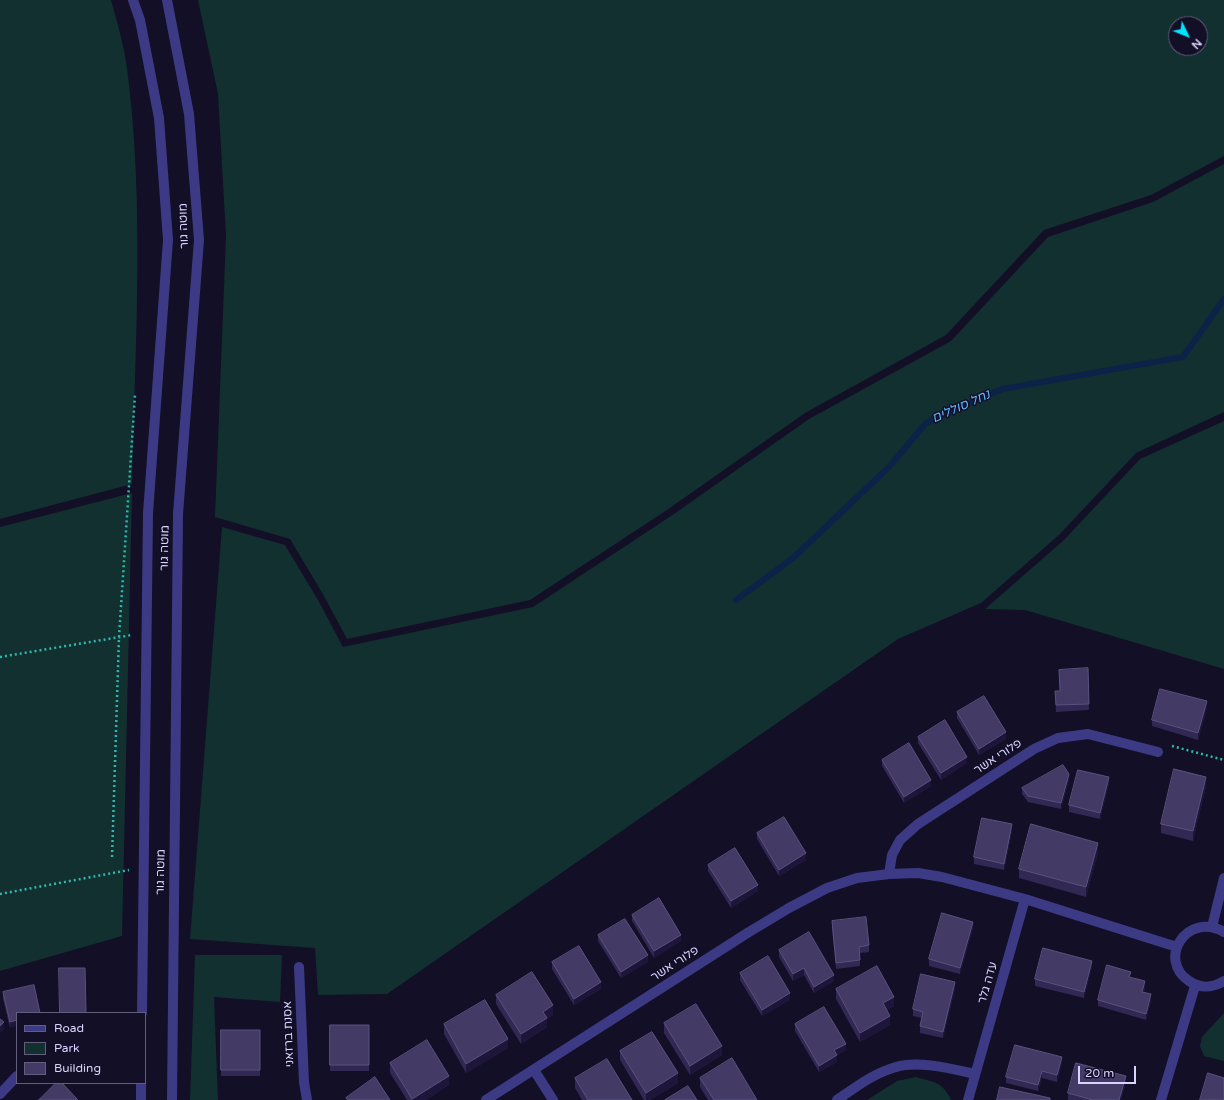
<!DOCTYPE html>
<html>
<head>
<meta charset="utf-8">
<style>
  body { margin:0 }
  #map { position:relative; width:1224px; height:1100px; overflow:hidden; background:#130f26; font-family:"Varela Round",sans-serif }
  canvas { display:block }
  .legend { position:absolute; left:16px; top:1012px; width:130px; height:72px; box-sizing:border-box; background:#130f26; border:1px solid #625e7d; margin:0; padding:5px 7px; list-style:none; font-size:12px; color:#d9d4ff }
  .legend li { display:flex; align-items:center; gap:8px; height:20px }
  .legend b { width:20px; border:1px solid #625e7d }
  .north { position:absolute; left:1168px; top:16px; width:40px; height:40px; box-sizing:border-box; background:#130f26; border:1px solid #625e7d; border-radius:50%; rotate:133deg; font-size:11px; font-weight:700; line-height:16px; text-align:center; color:#d9d4ff }
  .north::after { content:''; display:block; margin:auto; width:14px; height:18px; background:#00e5ff; clip-path:polygon(50% 0,100% 100%,50% 72%,0 100%) }
  .scale { position:absolute; left:1078px; top:1066px; width:58px; height:18px; box-sizing:border-box; border:2px solid #d9d4ff; border-top:0; padding-left:5px; font-size:12px; line-height:14px; white-space:nowrap; color:#d9d4ff; -webkit-text-stroke:3px #130f26; paint-order:stroke }
</style>
</head>
<body>
<div id="map">
<canvas width="1224" height="1100"></canvas>
<ul class="legend">
<li><b style="height:5px;background:#3d3a85"></b>Road</li>
<li><b style="height:11px;background:#12302f"></b>Park</li>
<li><b style="height:11px;background:#433a66"></b>Building</li>
</ul>
<div class="north">N</div>
<div class="scale">20 m</div>
</div>
<script>
const context = document.querySelector('canvas').getContext('2d');
context.lineJoin = 'round';
function fillPath(path, color) { context.fillStyle = color; context.fill(path, 'evenodd'); }
function stroke(path, color, width, dash) { context.strokeStyle = color; context.lineWidth = width; context.lineCap = dash ? 'butt' : 'round'; context.setLineDash(dash || []); context.stroke(path); }
function label(font, color, halo, rows, align = 'center') {
  context.font = font + ' "Varela Round",Heebo,sans-serif'; context.lineWidth = 3; context.setLineDash([]); context.textBaseline = 'middle'; context.strokeStyle = halo; context.fillStyle = color; for (const [text, x, y, turn = 0] of rows) {
    context.save(); context.translate(x, y); context.rotate((+turn || 0) * Math.PI / 180); context.textAlign = isNaN(turn) ? turn : align; if (halo) context.strokeText(text, 0, 0); context.fillText(text, 0, 0); context.restore();
  }
}
const green = new Path2D(`
  M0,0H111C117,22 124,45 127,68C145,206 135,346 132,484L0,519Z
  M198,0H1224V156L1151,195L1044,230L946,335L805,413L667,510L530,600L347,639L324,596L290,539L215,517L226,236L218,94ZM1176,24H1200V48H1176Z
  M1224,164V412L1136,453L1059,535L981,603L898,639L387,994L318,995L315,948L190,939L222,527L285,545L318,600L343,647L533,607L671,516L809,419L951,341L1048,237L1153,202Z
  M1224,421V669L1025,610L985,609L1064,540L1140,459Z
  M132,493L122,936L0,971V527Z
  M195,955H282L280,1002L214,997L218,1100H190Z
  M1224,1013V1061L1204,1056L1200,1046L1202,1037Z
  M916,1077C934,1082 943,1082 951,1100H867L897,1081Z`);
const stream = new Path2D(`
  M736,600L793,558L890,466L926,423L1002,389L1183,357L1224,299`);
const path = new Path2D(`
  M0,657L132,635
  M1172,746L1224,760
  M112,857L119,637L135,395
  M0,894L129,870`);
const minor = new Path2D(`
  M133,0L140,20L159,118L168,240L148,513L142,1013
  M167,0L189,114L199,240L178,514L172,1100
  M889,874L892,855L900,840L918,824L1034,749L1058,738L1088,734L1158,752
  M1212,927L1224,878
  M1224,932C1186,911 1157,960 1189,981C1201,989 1212,988 1224,981
  M299,967L304,1082L307,1100
  M534,1070L553,1100
  M0,1094L17,1076
  M141,1100V1083
  M486,1100L749,932L789,908L827,888L857,878L889,874L918,873L942,877L1025,899L1177,947
  M837,1100C856,1087 874,1073 896,1067C918,1060 953,1069 975,1074
  M968,1100L1025,899
  M1161,1100L1195,986`);
const wall = new Path2D(`
  M1088,668L1089,710L1056,712L1055,691H1060Z
  M1207,708L1198,740L1152,726V720Z
  M957,712L1006,739L979,755L957,718Z
  M918,737L967,763L941,780L918,743Z
  M882,760L931,786L904,803L882,766Z
  M1069,780L1061,809L1028,802L1022,794V788Z
  M1109,784L1100,819L1069,812V805Z
  M1206,786L1193,841L1161,833V824Z
  M1012,831L1004,870L974,864V857Z
  M757,833L806,860L779,876L757,839Z
  M1098,853L1086,897L1019,878V869Z
  M708,865L758,891L731,908L708,871Z
  M632,915L681,941L654,958L632,921Z
  M832,921L869,945V952L860,953V966L836,969L832,928Z
  M973,928L960,974L929,966V959Z
  M598,935L648,962L621,978L598,941Z
  M779,950L834,981L814,993L804,975L793,981L779,957Z
  M552,962L601,989L574,1005L552,969Z
  M1092,967L1084,998L1035,986V979Z
  M740,973L790,1000L762,1016L740,980Z
  M1131,977L1145,988L1144,992L1151,1001L1146,1020L1098,1006V1000Z
  M34,985L10,1028L3,999V992Z
  M836,989L894,1006L887,1010L890,1025L860,1042L836,999Z
  M955,989L943,1038L920,1033V1026L922,1018L913,1016V1009Z
  M496,995L553,1015L547,1019V1027L521,1044L496,1004Z
  M664,1023L722,1055L690,1075L664,1033Z
  M444,1024L508,1048L466,1073L444,1034Z
  M795,1024L846,1050L837,1055V1062L819,1072L795,1031Z
  M330,1025H369V1071H330Z
  M221,1030H260V1076H221Z
  M620,1051L678,1083L650,1100H644L620,1060Z
  M390,1063L449,1085L426,1100H407L390,1073Z
  M1062,1063L1057,1082L1042,1078L1038,1091L1006,1083V1077Z
  M575,1078L632,1100H582L575,1088Z
  M700,1078L757,1100H708L700,1087Z
  M1126,1082L1121,1100H1068V1093Z
  M56,1083H86V1084H62Z`);
const shadedWall = new Path2D(`
  M1207,701V708L1198,740V733Z
  M1006,732V739L979,755V749Z
  M967,757V763L941,780V773Z
  M1069,774V780L1061,809V803Z
  M1109,777V784L1100,819V813Z
  M1206,777V786L1193,841V831Z
  M931,780V786L904,803V797Z
  M1012,824V831L1004,870V864Z
  M1098,843V853L1086,897V887Z
  M806,853V860L779,876V870Z
  M758,885V891L731,908V901Z
  M973,922V928L960,974V968Z
  M681,935V941L654,958V951Z
  M648,955V962L621,978V972Z
  M1092,961V967L1084,998V992Z
  M804,968V975L793,981V974Z
  M834,975V981L814,993V987Z
  M1145,981V988L1142,998V992Z
  M601,982V989L574,1005V999Z
  M955,982V989L943,1038V1032Z
  M790,993V1000L762,1016V1010Z
  M1151,994V1001L1146,1020V1014Z
  M894,997V1006L883,1012V1003Z
  M553,1005V1015L547,1019V1027L521,1044V1034L543,1012Z
  M890,1016V1025L860,1042V1033Z
  M17,1020V1026L10,1028V1022Z
  M4,1022V1029L0,1033V1026Z
  M508,1039V1048L466,1073V1064Z
  M846,1044V1050L837,1055V1062L819,1072V1066L834,1050Z
  M722,1046V1055L690,1075V1066Z
  M1062,1057V1063L1057,1082V1075Z
  M1042,1071V1078L1038,1091V1085Z
  M678,1073V1083L650,1100H646V1093Z
  M449,1076V1085L426,1100H412V1099Z
  M1126,1076V1082L1121,1100H1119Z`);
const building = new Path2D(`
  M1088,668L1089,704L1056,705L1055,691H1060L1059,670Z
  M1160,689L1207,701L1198,733L1152,720Z
  M984,696L1006,732L979,749L957,712Z
  M945,720L967,757L941,773L918,737Z
  M909,743L931,780L904,797L882,760Z
  M1063,765L1069,774L1061,803L1028,796L1022,788Z
  M1174,769L1206,777L1193,831L1161,824Z
  M1078,770L1109,777L1100,813L1069,805Z
  M784,817L806,853L779,870L757,833Z
  M982,818L1012,824L1004,864L974,857Z
  M1031,824L1098,843L1086,887L1019,869Z
  M735,848L758,885L731,901L708,865Z
  M659,898L681,935L654,951L632,915Z
  M942,913L973,922L960,968L929,959Z
  M866,917L869,945L859,947L860,960L836,963L832,921Z
  M625,919L648,955L621,972L598,935Z
  M809,932L834,975L814,987L804,968L793,974L779,950Z
  M579,946L601,982L574,999L552,962Z
  M1043,948L1092,961L1084,992L1035,979Z
  M768,956L790,993L762,1010L740,973Z
  M1107,965L1131,972L1129,977L1145,981L1142,992L1151,994L1146,1014L1098,1000Z
  M877,966L894,997L883,1003L890,1016L860,1033L836,989Z
  M59,968H85L86,1013H60Z
  M532,972L553,1005L543,1012L547,1018L521,1034L496,995Z
  M921,974L955,982L943,1032L920,1026L923,1012L913,1009Z
  M34,985L40,1013H17V1020L10,1022L3,992Z
  M485,1000L508,1039L466,1064L444,1024Z
  M696,1004L722,1046L690,1066L664,1023Z
  M824,1007L846,1044L834,1050L837,1055L819,1066L795,1024Z
  M0,1019L4,1022L0,1026Z
  M330,1025H369V1065H330Z
  M221,1030H260V1070H221Z
  M652,1032L678,1073L646,1093L620,1051Z
  M427,1040L449,1076L412,1099L390,1063Z
  M1015,1045L1062,1057L1057,1075L1042,1071L1038,1085L1006,1077Z
  M732,1058L757,1100H714L700,1078Z
  M607,1059L632,1100H588L575,1078Z
  M1076,1063L1126,1076L1119,1100H1093L1068,1093Z
  M1208,1073L1224,1078V1100H1200Z
  M375,1077L390,1100H348L346,1098Z
  M56,1083H62L78,1100H39Z
  M688,1086L697,1100H665Z
  M1000,1087L1050,1098V1100H997Z`);
const streetNames = [
  ["מוטה גור",184,226,-92],
  ["מוטה גור",165,548,-89],
  ["פלורי אשר",998,757,-33],
  ["מוטה גור",161,872,-89],
  ["פלורי אשר",675,964,-33],
  ["עדה גלר",988,983,-74],
  ["אסנת ברזאני",289,1034,-92]
];
const waterNames = [
  ["נחל סוללים",961,407,-24]
];
fillPath(green, '#12302f');
stroke(stream, '#0c2248', 6);
stroke(path, '#2fb8b0', 2.5, [2, 3]);
stroke(minor, '#3d3a85', 10);
fillPath(wall, '#312854');
fillPath(shadedWall, '#1d163a');
fillPath(building, '#433a66');
stroke(building, '#5a527e', 1);
label('12px', '#d9d4ff', '#130f26', streetNames);
label('italic 13px', '#62b6ff', '#130f26', waterNames);
</script>
</body>
</html>
